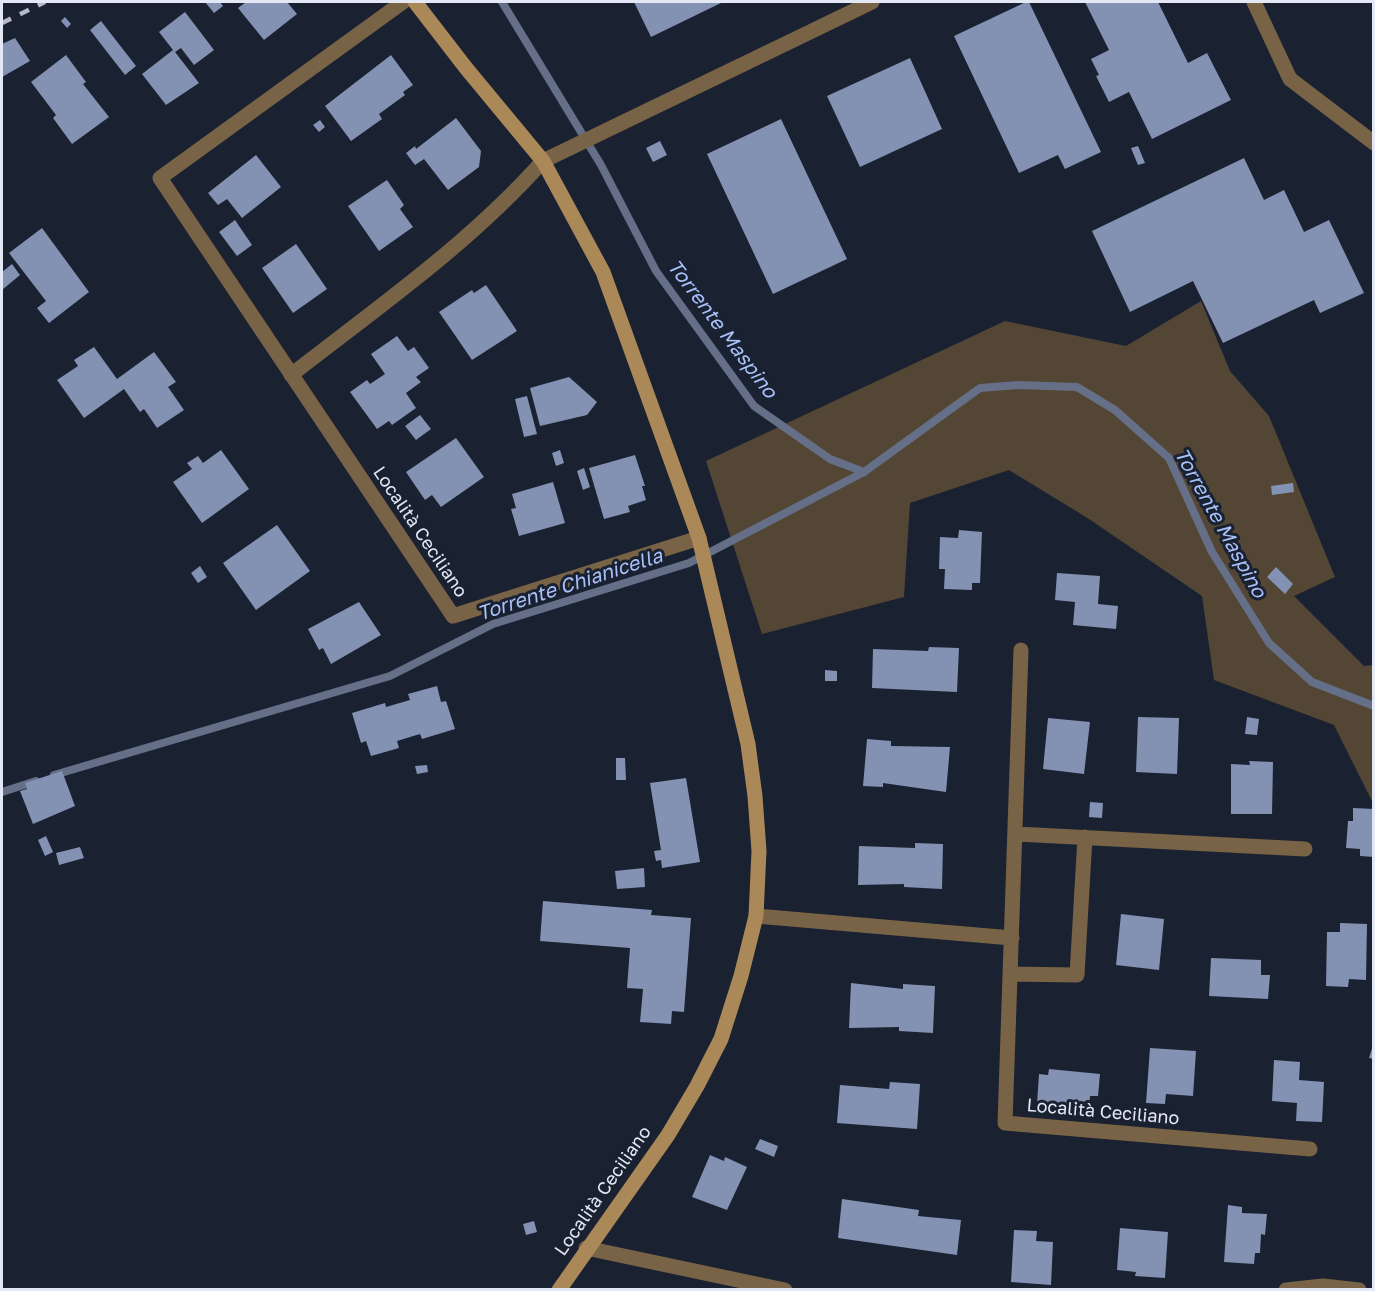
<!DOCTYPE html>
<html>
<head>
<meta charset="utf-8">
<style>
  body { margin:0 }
  #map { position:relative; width:1375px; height:1291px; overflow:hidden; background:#1a2131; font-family:"Golos Text",sans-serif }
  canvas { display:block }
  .frame { position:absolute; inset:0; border:3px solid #e3e8f4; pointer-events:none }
</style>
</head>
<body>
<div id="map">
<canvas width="1375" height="1291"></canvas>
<div class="frame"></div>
</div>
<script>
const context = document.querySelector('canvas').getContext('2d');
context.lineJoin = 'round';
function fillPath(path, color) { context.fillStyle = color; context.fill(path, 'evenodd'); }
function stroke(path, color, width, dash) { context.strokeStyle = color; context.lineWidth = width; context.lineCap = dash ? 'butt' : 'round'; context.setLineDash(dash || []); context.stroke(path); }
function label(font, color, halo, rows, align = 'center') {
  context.font = font + ' "Golos Text",sans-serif'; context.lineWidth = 6; context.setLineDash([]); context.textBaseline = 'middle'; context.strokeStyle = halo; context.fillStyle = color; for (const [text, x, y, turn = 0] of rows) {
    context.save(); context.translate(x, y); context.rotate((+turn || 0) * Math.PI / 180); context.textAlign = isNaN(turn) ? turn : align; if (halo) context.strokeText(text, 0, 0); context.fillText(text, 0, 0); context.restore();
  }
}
const green = new Path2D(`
  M1201,301L1230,371L1269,416L1335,577L1294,596L1364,666L1373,665V803L1334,725L1214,680L1202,596L1089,519L1009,470L910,503L904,597L762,634L706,461L1005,321L1126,346Z`);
const stream = new Path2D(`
  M502,2L601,165L656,271L754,406L830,459L864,472
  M54,775L390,676L493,624L689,563L864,472L980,388L1018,385L1077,387L1115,410L1169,458L1212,552L1269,643L1312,682L1374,706
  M2,792L36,781`);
const building = new Path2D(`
  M205,2H220L223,6L214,13Z
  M246,2H287L297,14L264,40L238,8Z
  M634,2H723L651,37Z
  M1026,2H1029L1101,152L1065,169L1058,155L1019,173L954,36Z
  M1085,2H1158L1188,63L1207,53L1231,100L1152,139L1129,92L1109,102L1096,76L1099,75L1091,59L1109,50Z
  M185,12L214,50L194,65L181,48L175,52L199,83L166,105L142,74L173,50L159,32Z
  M65,17L71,24L67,28L61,21Z
  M101,21L136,66L125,75L90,30Z
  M15,38L30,61L2,77V44Z
  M66,55L86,82L83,84L109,117L72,144L53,118L56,115L31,82Z
  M391,55L413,85L403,92L405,95L379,114L382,119L351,141L325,106Z
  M910,58L942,129L860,167L827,96Z
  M456,118L481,151L479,167L448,190L424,159L415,165L406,153L415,146L416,149Z
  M781,119L847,259L773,294L707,154Z
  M320,120L325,127L319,132L313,125Z
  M660,141L667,155L653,162L646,148Z
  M1138,146L1145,163L1138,165L1131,148Z
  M256,155L281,187L242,218L227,199L218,205L208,193Z
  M1244,158L1264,200L1284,190L1304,232L1329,220L1364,293L1320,313L1314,300L1223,343L1193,281L1130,312L1092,231Z
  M387,180L404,205L400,209L413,227L379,251L348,206Z
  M235,220L252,245L237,256L219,232Z
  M42,228L89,292L49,323L37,308L46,301L9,253Z
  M296,244L327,289L293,313L262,268Z
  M12,264L20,275L2,290V272Z
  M486,285L517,331L472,360L439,312L472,290L474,293Z
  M397,336L408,351L414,347L429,368L416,377L421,382L406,393L416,408L392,425L389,421L377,429L350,392L367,380L370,384L385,374L371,354Z
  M94,347L117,379L154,352L176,382L168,387L184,410L157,428L144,409L140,412L124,389L84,418L57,380L78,366L74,360Z
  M569,377L597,402L587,415L540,426L530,388Z
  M527,396L537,434L524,437L515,399Z
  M420,415L431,429L416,440L405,426Z
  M456,438L484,477L441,507L432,495L425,500L406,472Z
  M221,450L249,489L202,523L173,482L192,469L187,463L198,456L203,463Z
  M560,450L564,463L556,466L552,453Z
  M635,455L645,486H642L646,500L628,506L630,512L604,519L589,468Z
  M584,468L590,487L583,490L577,471Z
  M553,482L565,523L519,536L511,509L516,508L512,494Z
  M1293,483L1294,492L1272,495L1271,486Z
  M277,525L310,571L256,610L223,563Z
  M959,530L982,532L980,583H972V590L944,589L945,569H939L940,537L958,538Z
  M200,566L207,577L198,583L191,573Z
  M1276,567L1293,584L1285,594L1267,577Z
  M1057,573L1100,576L1098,604L1118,606L1116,629L1073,625L1075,602L1055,600Z
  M359,602L381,635L331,664L323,648L319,650L308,629Z
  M929,647L959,648L957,692L872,688L873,649L928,651Z
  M825,670L837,671V681H825Z
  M437,686L441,702L446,701L455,729L422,739L420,734L397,741L399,748L371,756L366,741L361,743L352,713L385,703L386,707L410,700L408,694Z
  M1138,717L1179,718L1177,774L1136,772Z
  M1247,717L1259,719L1257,735L1245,734Z
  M1048,718L1090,722L1084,774L1043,769Z
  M867,739L891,741V746L950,747L946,792L883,783V787L863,786Z
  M616,758H625L626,780H616Z
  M1249,761L1273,762L1272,814H1231V764L1250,765Z
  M427,765L428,772L417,774L415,766Z
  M62,771L75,806L33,824L20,791L27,789L25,783Z
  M686,778L700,862L662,868L661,860L656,861L654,851L661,850L650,783Z
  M1090,802L1103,803L1102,818L1089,817Z
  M1353,808L1374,809V857L1360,856V849L1346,848L1348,821H1353Z
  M46,836L53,852L45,856L38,840Z
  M915,843L943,844L942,889L904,887V884L858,885L859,846L915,848Z
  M80,847L84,858L59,865L56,853Z
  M644,868L645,887L617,889L615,871Z
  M543,901L652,910L651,915L691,918L684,1012L672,1011L671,1024L640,1022L643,989L627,988L630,948L540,941Z
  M1121,914L1164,919L1159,970L1116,965Z
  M1340,923L1367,924L1366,980L1349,979L1348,987L1326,986L1327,932H1340Z
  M1211,958L1261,960V975H1270L1268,999L1209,996Z
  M851,983L903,989V984L935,986L933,1033L899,1031V1027L849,1028Z
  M1373,1045H1374V1059L1369,1058Z
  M1150,1048L1196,1051L1193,1096L1166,1094L1165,1104L1146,1103Z
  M1274,1060L1300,1062L1299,1080L1324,1082L1322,1122L1296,1121L1297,1103L1272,1101Z
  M1049,1069L1100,1074L1098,1096H1090L1089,1112L1057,1110L1058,1105L1037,1104L1039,1074L1048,1075Z
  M890,1082L920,1084L917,1129L837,1123L840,1085L889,1089Z
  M760,1139L778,1146L774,1157L755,1149Z
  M710,1155L724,1161L725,1157L747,1167L727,1210L692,1197Z
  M842,1199L919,1210L918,1216L961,1220L957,1255L838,1238Z
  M1228,1205L1242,1207V1213L1267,1214L1265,1235L1261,1234L1260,1253H1255L1254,1264L1224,1262Z
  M534,1221L537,1232L526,1235L523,1224Z
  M1120,1228L1168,1232L1165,1278L1135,1276L1136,1272L1117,1270Z
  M1014,1230L1037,1231L1036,1241L1053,1242L1051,1285L1011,1282Z`);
const street = new Path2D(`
  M403,2L160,178L453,616L699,538
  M1254,2L1290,79L1374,143
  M291,375C378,307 469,244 543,161L872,2
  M1021,650L1005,1123L1310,1149
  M1017,834L1305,849
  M756,916L1012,938
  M1010,974L1077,975L1085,837
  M586,1248L785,1290
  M1286,1290L1323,1286L1359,1290`);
const secondary = new Path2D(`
  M415,2L466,68L543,161L603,272L699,538L748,744L755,796L759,851L756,916L741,976L721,1039L697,1086L668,1135L559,1290`);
const rail = new Path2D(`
  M2,23L45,2`);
const streetNames = [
  ["Località Ceciliano",420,532,56],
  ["Località Ceciliano",1103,1112,5],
  ["Località Ceciliano",603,1191,-55]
];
const waterNames = [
  ["Torrente Maspino",722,329,53],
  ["Torrente Maspino",1220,523,61],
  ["Torrente Chianicella",570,585,-18]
];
fillPath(green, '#534635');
stroke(stream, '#656f87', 8);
fillPath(building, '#8391b3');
stroke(street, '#786346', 15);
stroke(secondary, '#aa8858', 15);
stroke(rail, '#b4bac7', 4.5, [10, 10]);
label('18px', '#e3e8f4', '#1a2131', streetNames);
label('italic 20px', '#a9c1f9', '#1a2131', waterNames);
</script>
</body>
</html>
